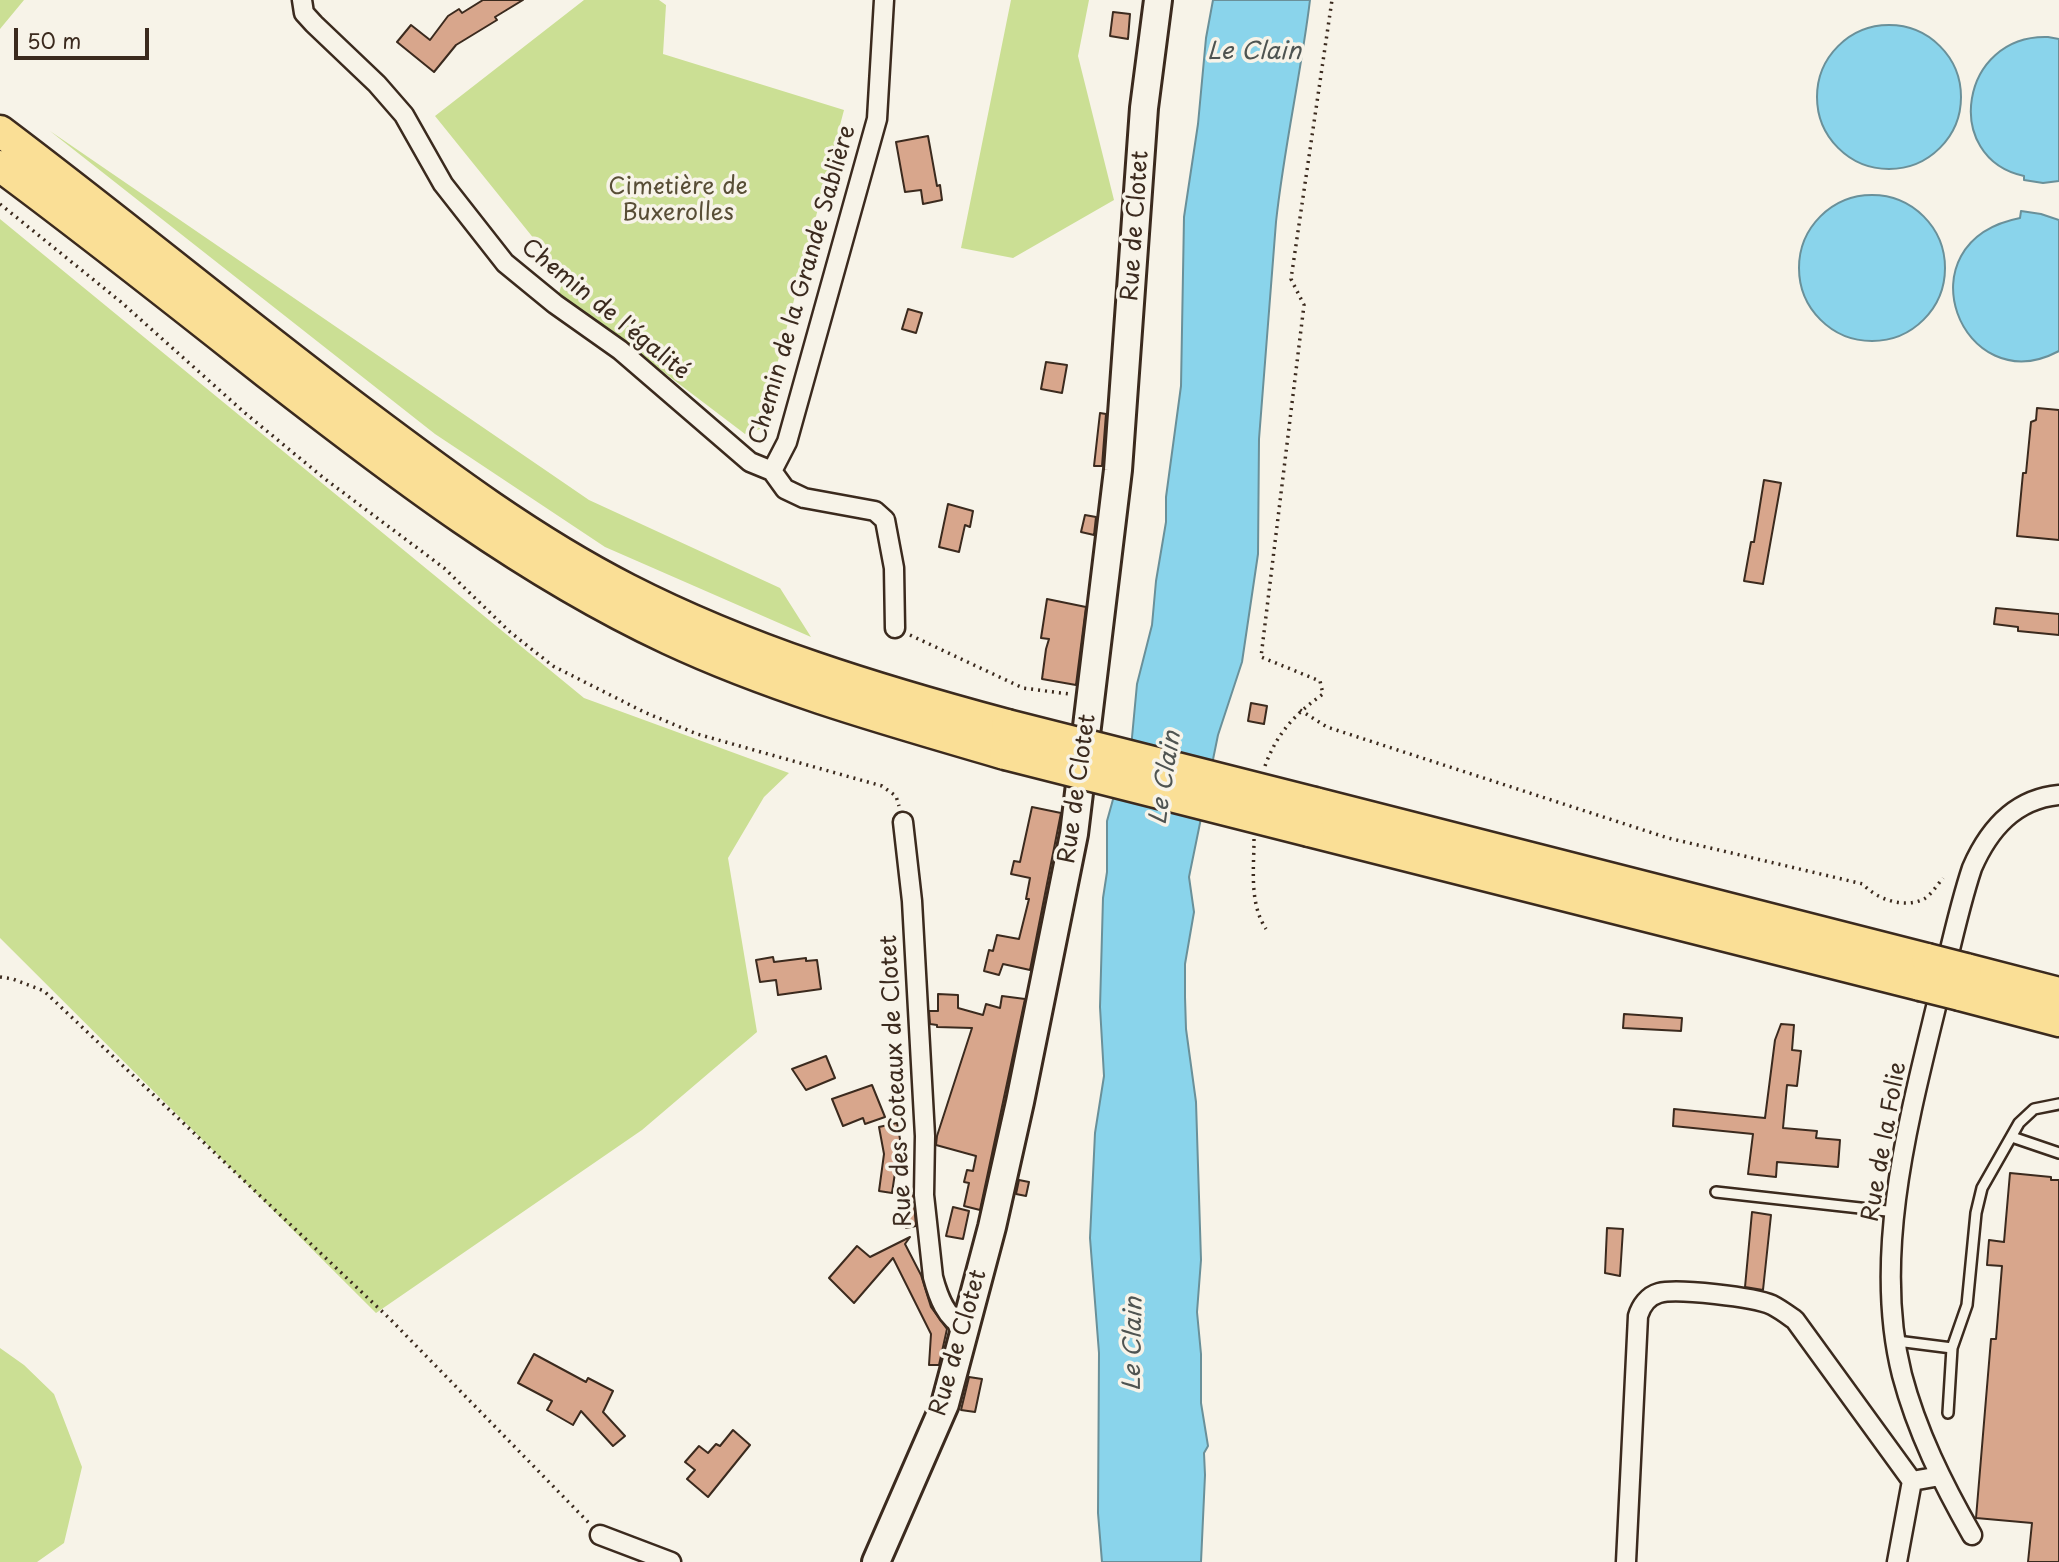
<!DOCTYPE html>
<html>
<head>
<meta charset="utf-8">
<style>
  body { margin:0 }
  #map { position:relative; width:2059px; height:1562px; overflow:hidden; background:#f7f3e8; font-family:"Playpen Sans",sans-serif }
  canvas { display:block }
  .scale { position:absolute; left:14px; top:28px; width:135px; height:32px; box-sizing:border-box; border:4px solid #3b2a1e; border-top:0; padding-left:9px; font-size:21px; line-height:24px; white-space:nowrap; color:#3b2a1e; -webkit-text-stroke:5px #f7f3e8; paint-order:stroke }
</style>
</head>
<body>
<div id="map">
<canvas width="2059" height="1562"></canvas>
<div class="scale">50 m</div>
</div>
<script>
const context = document.querySelector('canvas').getContext('2d');
context.lineJoin = 'round';
function fillPath(path, color) { context.fillStyle = color; context.fill(path, 'evenodd'); }
function stroke(path, color, width, dash) { context.strokeStyle = color; context.lineWidth = width; context.lineCap = dash ? 'butt' : 'round'; context.setLineDash(dash || []); context.stroke(path); }
function label(font, color, halo, rows, align = 'center') {
  context.font = font + ' "Playpen Sans",sans-serif'; context.lineWidth = 7; context.setLineDash([]); context.textBaseline = 'middle'; context.strokeStyle = halo; context.fillStyle = color; for (const [text, x, y, turn = 0] of rows) {
    context.save(); context.translate(x, y); context.rotate((+turn || 0) * Math.PI / 180); context.textAlign = isNaN(turn) ? turn : align; if (halo) context.strokeText(text, 0, 0); context.fillText(text, 0, 0); context.restore();
  }
}
const green = new Path2D(`
  M0,0H24L0,29Z
  M584,0H659L666,5L663,54L844,110L760,429L745,434L633,349L558,297L564,276L435,116Z
  M1011,0H1089L1078,56L1114,200L1013,258L961,248Z
  M50,131L589,500L780,588L811,637L605,547L435,434Z
  M0,219L584,698L789,773L764,797L728,858L757,1032L642,1130L376,1313L0,938Z
  M0,1348L24,1365L54,1394L82,1467L64,1543L37,1562H0Z`);
const water = new Path2D(`
  M1213,0H1310C1301,74 1284,147 1276,222L1259,439L1258,554L1242,662L1218,735L1189,877L1194,912L1185,964V997L1186,1029L1196,1102L1201,1260L1197,1312L1201,1354V1403L1208,1446L1204,1453L1205,1475L1201,1562H1102L1098,1513L1099,1353L1090,1238L1095,1133L1104,1076L1100,1007L1103,898L1107,872V821L1122,767L1131,748L1137,684L1152,625L1156,581L1166,522V497L1181,386L1184,217L1198,124L1206,38Z
  M1817 97a72 72 0 1 1 144 0a72 72 0 1 1-144 0Z
  M2048,37L2059,39V181L2043,183L2024,180V176C1941,158 1960,34 2048,37Z
  M1799 268a73 73 0 1 1 146 0a73 73 0 1 1-146 0Z
  M2021,211L2041,214L2059,220V351C1962,403 1898,242 2020,218Z`);
const building = new Path2D(`
  M483,0H523L495,17L497,20L456,45L434,72L397,42L411,25L430,40L448,16L459,9L462,13Z
  M1113,12L1130,14L1128,39L1110,36Z
  M928,136L937,186L940,185L942,200L923,204L921,190L905,192L896,142Z
  M908,309L922,313L916,333L902,329Z
  M1046,362L1067,365L1062,393L1041,389Z
  M2037,408L2059,410V540L2017,536L2023,473H2026L2031,422L2036,420Z
  M1100,413L1106,414L1102,466H1094Z
  M1764,480L1781,483L1763,584L1744,581L1751,542H1754Z
  M948,504L973,511L970,527L965,525L959,552L939,547Z
  M1085,515L1096,517L1094,535L1081,532Z
  M1047,599L1086,607L1076,685L1042,679L1046,649L1049,639L1041,638Z
  M1996,608L2059,614V635L2018,631V627L1994,624Z
  M1251,703L1267,706L1264,724L1248,721Z
  M1032,807L1061,813L1030,970L1003,964L999,975L984,971L989,950L993,951L997,935L1019,939L1029,899H1026L1030,878L1011,874L1014,861L1020,862Z
  M773,957L774,962L806,958V961L817,960L821,989L778,995L776,980L760,982L756,960Z
  M938,994L958,995V1008L983,1015L986,1004L1000,1008L1002,996L1025,999L980,1210L964,1206L969,1183L964,1182L967,1170L973,1171L976,1156L936,1145L937,1136L972,1028L937,1027V1025L930,1024L929,1011H938Z
  M1624,1014L1682,1018L1681,1031L1623,1028Z
  M1781,1024L1794,1025L1792,1050L1801,1051L1797,1086L1787,1085L1783,1128L1817,1131L1816,1138L1840,1140L1838,1167L1777,1162L1776,1177L1748,1174L1753,1134L1673,1126L1674,1109L1765,1118L1775,1040Z
  M826,1056L835,1078L806,1090L792,1069Z
  M872,1085L885,1117L865,1124L863,1118L843,1126L832,1099Z
  M897,1123L900,1139L892,1193L879,1191L884,1154L879,1127Z
  M2010,1173L2051,1177V1180H2059V1562H2028L2032,1523L1976,1518L1991,1339H1996L2002,1266L1987,1265L1989,1240L2004,1242Z
  M1019,1180L1029,1182L1026,1196L1016,1194Z
  M913,1193L916,1226L906,1228L900,1197Z
  M953,1207L969,1211L963,1239L946,1236Z
  M1752,1212L1771,1215L1763,1290L1745,1287Z
  M1607,1228L1623,1229L1620,1276L1605,1273Z
  M910,1237L905,1244L921,1275L931,1307L947,1329L939,1365H929L931,1334L893,1258L854,1303L829,1278L857,1246L870,1257Z
  M534,1354L586,1382L588,1378L613,1391L603,1412L625,1436L613,1446L581,1411L573,1425L547,1410L552,1401L518,1383Z
  M969,1377L982,1379L975,1412L961,1410Z
  M733,1430L750,1445L708,1497L687,1479L695,1470L685,1462L699,1446L708,1453L716,1444L720,1446Z`);
const path = new Path2D(`
  M0,204L121,302L245,413L325,479L444,568L510,632L553,666L644,712L697,734L882,786L896,796L899,806
  M910,635L1023,688L1069,694
  M1300,710L1327,727L1668,838L1863,884C1876,899 1904,909 1924,899C1931,895 1938,884 1943,878
  M1265,766C1277,733 1295,714 1323,694L1320,681L1261,657L1304,305L1291,279L1332,0
  M1254,839C1254,869 1249,903 1266,929
  M0,977L13,979L44,991L389,1318L589,1523`);
const service = new Path2D(`
  M2012,1137L2059,1153
  M1716,1192L1896,1212
  M1897,1341L1952,1348
  M1948,1413L1952,1348L1967,1305L1976,1213L1982,1188L2019,1123L2034,1109L2059,1104`);
const minor = new Path2D(`
  M302,0L304,13L314,24L377,84L404,115L443,184L505,263L555,304L620,350L750,462L772,471
  M884,0L877,119L787,442L772,471L785,489L804,498L875,511L885,520L894,568L895,628
  M903,822L912,901L925,1136L924,1195L933,1277C938,1296 946,1319 965,1327
  M600,1535L671,1562
  M1972,1535C1943,1484 1917,1432 1902,1375C1872,1257 1908,1122 1936,1007C1948,961 1957,913 1972,868C1989,829 2015,799 2059,795
  M1626,1562L1638,1316C1641,1306 1648,1296 1659,1293C1677,1288 1754,1297 1772,1305C1780,1309 1788,1315 1795,1320L1912,1481
  M1897,1562L1912,1481L1940,1476`);
const secondary = new Path2D(`
  M876,1562L945,1404L992,1227L1020,1102L1074,834L1118,470L1144,108L1158,0`);
const trunk = new Path2D(`
  M0,131C122,223 239,320 361,412C446,476 533,541 627,589C748,651 877,690 1007,725
  M0,166C92,234 181,305 271,376C397,474 524,571 669,639C776,689 892,721 1005,754
  M1315,803L1927,959
  M1309,831L1920,985
  M1966,969L2059,993
  M1960,995L2059,1021`);
const trunkBridge = new Path2D(`
  M1007,725L1315,803
  M1005,754L1309,831
  M1927,959L1966,969
  M1920,985L1960,995`);
const parkNames = [
  ["Cimetière de",678,188],
  ["Buxerolles",678,214]
];
const streetNames = [
  ["Rue de Clotet",1136,226,-86],
  ["Chemin de la Grande Sablière",803,285,-74],
  ["Chemin de l'égalité",605,310,39],
  ["Rue de Clotet",1078,789,-82],
  ["Rue des Coteaux de Clotet",897,1081,-93],
  ["Rue de la Folie",1885,1142,-80],
  ["Rue de Clotet",959,1343,-74]
];
const waterNames = [
  ["Le Clain",1254,52],
  ["Le Clain",1166,778,-81],
  ["Le Clain",1134,1344,-89]
];
fillPath(green, '#cbdf94');
fillPath(water, '#8ad4eb');
stroke(water, '#6a9099', 2);
fillPath(building, '#d8a68c');
stroke(building, '#3b2a1e', 2);
stroke(service, '#3b2a1e', 14);
stroke(minor, '#3b2a1e', 23);
stroke(secondary, '#3b2a1e', 32);
stroke(trunk, '#3b2a1e', 35);
stroke(path, '#3b2a1e', 3.5, [2, 5]);
stroke(service, '#f7f3e8', 9);
stroke(minor, '#f7f3e8', 18);
stroke(secondary, '#f7f3e8', 26);
stroke(trunk, '#fadf96', 30);
stroke(trunkBridge, '#3b2a1e', 35, []);
stroke(trunkBridge, '#fadf96', 30);
label('23px', '#584e36', '#f7f3e8', parkNames);
label('23px', '#3b2a1e', '#f7f3e8', streetNames);
label('italic 24px', '#4f5451', '#f7f3e8', waterNames);
</script>
</body>
</html>
